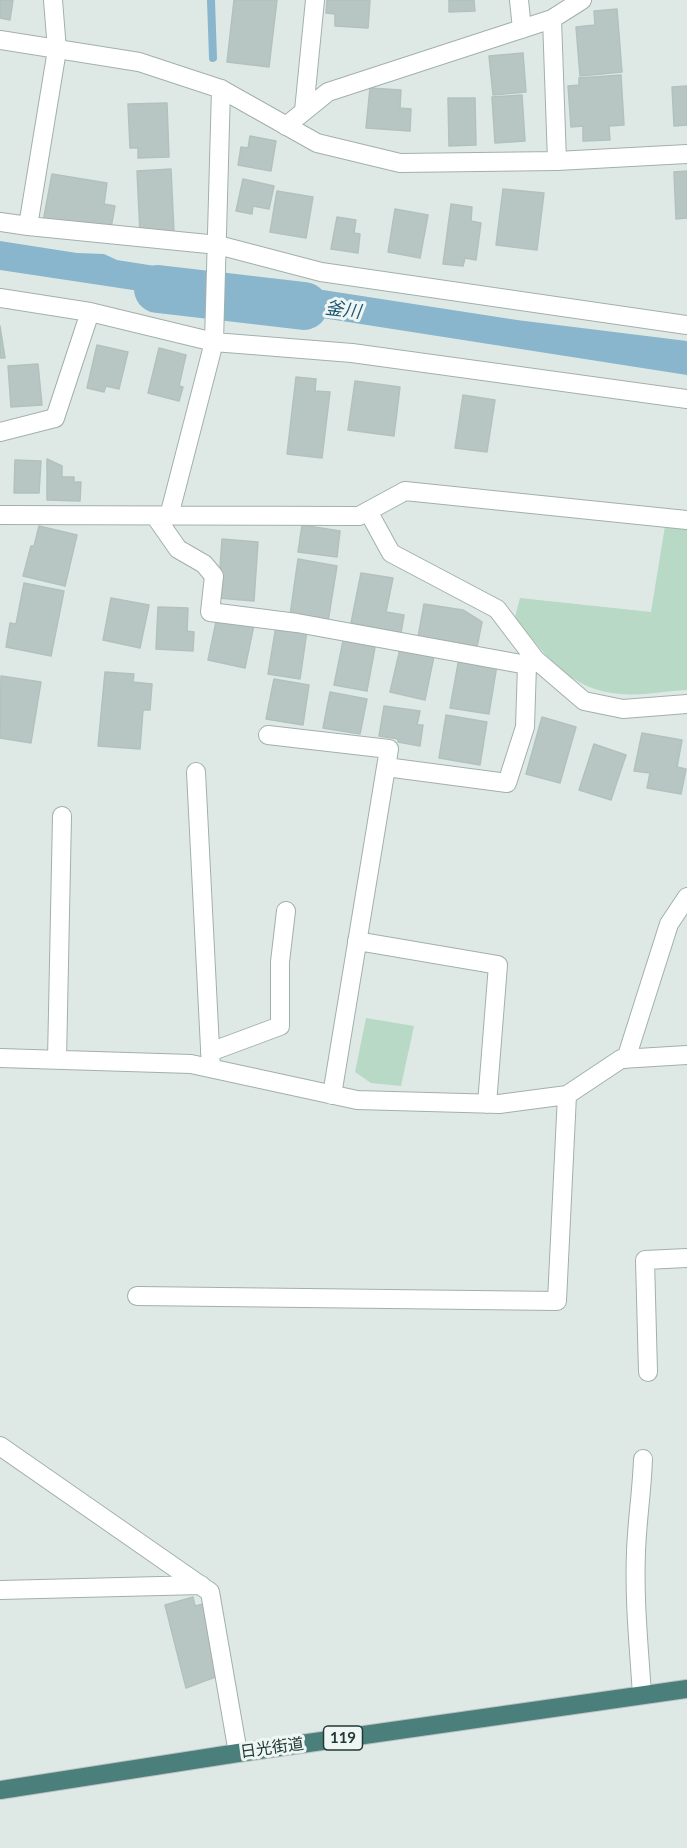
<!DOCTYPE html>
<html>
<head>
<meta charset="utf-8">
<style>
  body { margin:0 }
  canvas { display:block; background:#dee9e6 }
</style>
</head>
<body>
<canvas width="687" height="1848"></canvas>
<script>
const context = document.querySelector('canvas').getContext('2d');
context.lineJoin = 'round';
function fillPath(path, color) { context.fillStyle = color; context.fill(path, 'evenodd'); }
function stroke(path, color, width, dash) { context.strokeStyle = color; context.lineWidth = width; context.lineCap = dash ? 'butt' : 'round'; context.setLineDash(dash || []); context.stroke(path); }
function label(font, color, halo, rows, align = 'center') {
  context.font = font + ' Lato,"Noto Sans JP",sans-serif'; context.lineWidth = 6; context.setLineDash([]); context.textBaseline = 'middle'; context.strokeStyle = halo; context.fillStyle = color; for (const [text, x, y, turn = 0] of rows) {
    context.save(); context.translate(x, y); context.rotate((+turn || 0) * Math.PI / 180); context.textAlign = isNaN(turn) ? turn : align; if (halo) context.strokeText(text, 0, 0); context.fillText(text, 0, 0); context.restore();
  }
}
const green = new Path2D(`
  M665,526L687,528V690C665,691 642,696 621,694C570,691 544,654 515,617L520,598L651,612Z
  M366,1018L414,1026L401,1086L371,1083L355,1072Z`);
const water = new Path2D(`
  M0,241L77,253L104,254L117,260L206,274V301L0,270Z
  M239,277L517,320L687,341V375L239,305Z`);
const stream = new Path2D(`
  M211,0L213,58`);
const river = new Path2D(`
  M158,289L304,306`);
const building = new Path2D(`
  M0,0H13L10,20L0,18Z
  M234,0H277L269,67L227,62Z
  M327,0H370L368,28L335,26V14L326,13Z
  M449,0H474L475,11L449,12Z
  M617,9L622,72L580,76L576,27L595,25L594,11Z
  M523,53L526,92L493,95L489,56Z
  M621,75L624,125L609,126L610,140L583,141V126L571,127L568,86L579,85V78Z
  M687,86V125L674,126L672,87Z
  M370,88L401,90L400,108L411,109L410,131L366,128Z
  M522,95L525,141L495,143L492,97Z
  M448,98H475L476,145L449,146Z
  M167,103L169,157L138,158V148H130L128,104Z
  M250,136L276,141L271,171L238,165L241,147L248,148Z
  M171,169L174,232L140,234L137,171Z
  M687,171V218L676,219L674,172Z
  M52,174L107,183L104,204L115,206L110,233L43,222Z
  M243,179L274,186L269,209L253,206L252,214L236,211Z
  M503,189L544,193L537,250L496,245Z
  M277,191L313,197L306,238L270,232Z
  M451,204L472,207L471,221L481,223L476,260L465,258L463,266L443,264Z
  M395,209L428,215L420,258L388,252Z
  M337,217L356,220L354,233L360,234L358,253L331,249Z
  M0,326L5,358H0Z
  M97,345L128,352L119,389L106,386L104,392L87,388Z
  M159,348L186,355L179,386L183,387L179,401L148,393Z
  M38,364L42,405L11,407L8,366Z
  M296,377L316,379L315,391L330,392L322,458L287,454Z
  M355,381L400,387L394,436L348,430Z
  M463,395L495,400L487,452L455,448Z
  M47,459L62,466V477H74V482H81L80,501L47,500Z
  M15,460L41,461L39,493H14Z
  M302,525L340,531L337,557L298,552Z
  M39,526L77,535L65,586L23,576L31,546H34Z
  M222,539L258,542L254,601L218,598Z
  M298,559L337,566L328,622L290,615Z
  M361,573L393,578L386,612L404,615L401,633L351,623Z
  M24,583L64,591L51,656L6,647L10,623L16,624Z
  M111,598L149,605L140,648L103,640Z
  M424,604L463,610L482,622L477,647L418,637Z
  M158,607L188,608L187,631L194,632L193,651L156,649Z
  M217,617L254,625L245,668L208,660Z
  M276,626L307,631L300,679L268,674Z
  M343,641L375,647L367,691L334,685Z
  M400,649L434,656L425,700L390,692Z
  M459,658L497,665L489,714L450,708Z
  M105,672L134,674L133,682L152,684L150,710H143L140,749L98,746Z
  M1,676L41,682L31,743L0,738Z
  M274,679L309,685L303,725L266,719Z
  M330,692L367,699L360,734L323,728Z
  M384,706L420,711L417,725H423L420,746L398,742V739L379,736Z
  M446,715L487,722L480,765L439,758Z
  M542,717L576,727L560,783L526,774Z
  M642,733L682,740L677,767L686,769L681,794L647,788L650,773L634,771Z
  M594,744L626,755L611,800L579,790Z
  M193,1597L195,1606L203,1604L218,1676L186,1688L165,1605Z`);
const minor = new Path2D(`
  M519,0L522,29
  M304,111L315,0
  M286,126L328,92L552,19
  M557,161L552,19L582,0
  M0,222L28,226L57,50L53,0
  M28,226L218,245L321,272L687,325
  M0,298L90,312L214,342L352,353L687,399
  M0,432L55,418L90,312
  M368,511L391,553L497,609L535,659L584,701L623,709L687,704
  M0,515L359,516L405,491L687,520
  M155,516L178,549L204,564L214,576L210,612L297,623L527,665L535,659
  M169,516L214,342L221,89
  M268,735L389,749L332,1095
  M386,767L507,783L525,727L527,665
  M196,772L211,1068
  M357,941L498,965L487,1104
  M210,1052L280,1026V962L286,911
  M0,1058L191,1064L357,1100L499,1104L567,1095L621,1059L687,1055
  M626,1059L669,924L687,897
  M57,1060L62,816
  M137,1296L557,1301L567,1095
  M648,1372L645,1260L687,1258
  M0,1446L210,1592L238,1753
  M0,1590L201,1585
  M642,1695C639,1647 634,1600 636,1552C637,1521 642,1490 643,1459`);
const tertiary = new Path2D(`
  M0,40L139,62L221,89L317,143L400,163L557,161L687,154`);
const trunk = new Path2D(`
  M0,1790L238,1753L687,1689`);
const shields = [
  [343,1738,39]
];
const shieldNames = [
  ["119",343,1738]
];
const streetNames = [
  ["日光街道",272,1748,-8]
];
const waterNames = [
  ["釜川",343,310,7]
];
fillPath(green, '#b8d9c6');
fillPath(water, '#89b6cc');
stroke(stream, '#89b6cc', 8);
stroke(river, '#89b6cc', 48);
fillPath(building, '#b7c6c2');
stroke(building, '#b1c2be', 1.5);
stroke(minor, '#a2b0ad', 20);
stroke(tertiary, '#a2b0ad', 20);
stroke(trunk, '#bcc3c2', 20);
stroke(minor, '#fff', 18);
stroke(tertiary, '#fff', 18);
stroke(trunk, '#4a7f7c', 18);
for (const [x, y, w] of shields) { const box = new Path2D(); box.roundRect(x - w / 2, y - 12, w, 24, 4.5); context.fillStyle = '#eef6f3'; context.fill(box); stroke(box, '#213835', 1.5); }
label('bold 15px', '#213835', null, shieldNames);
label('16px', '#213835', '#eef6f3', streetNames);
label('italic 18px', '#1f556f', '#eef6f3', waterNames);
</script>
</body>
</html>
